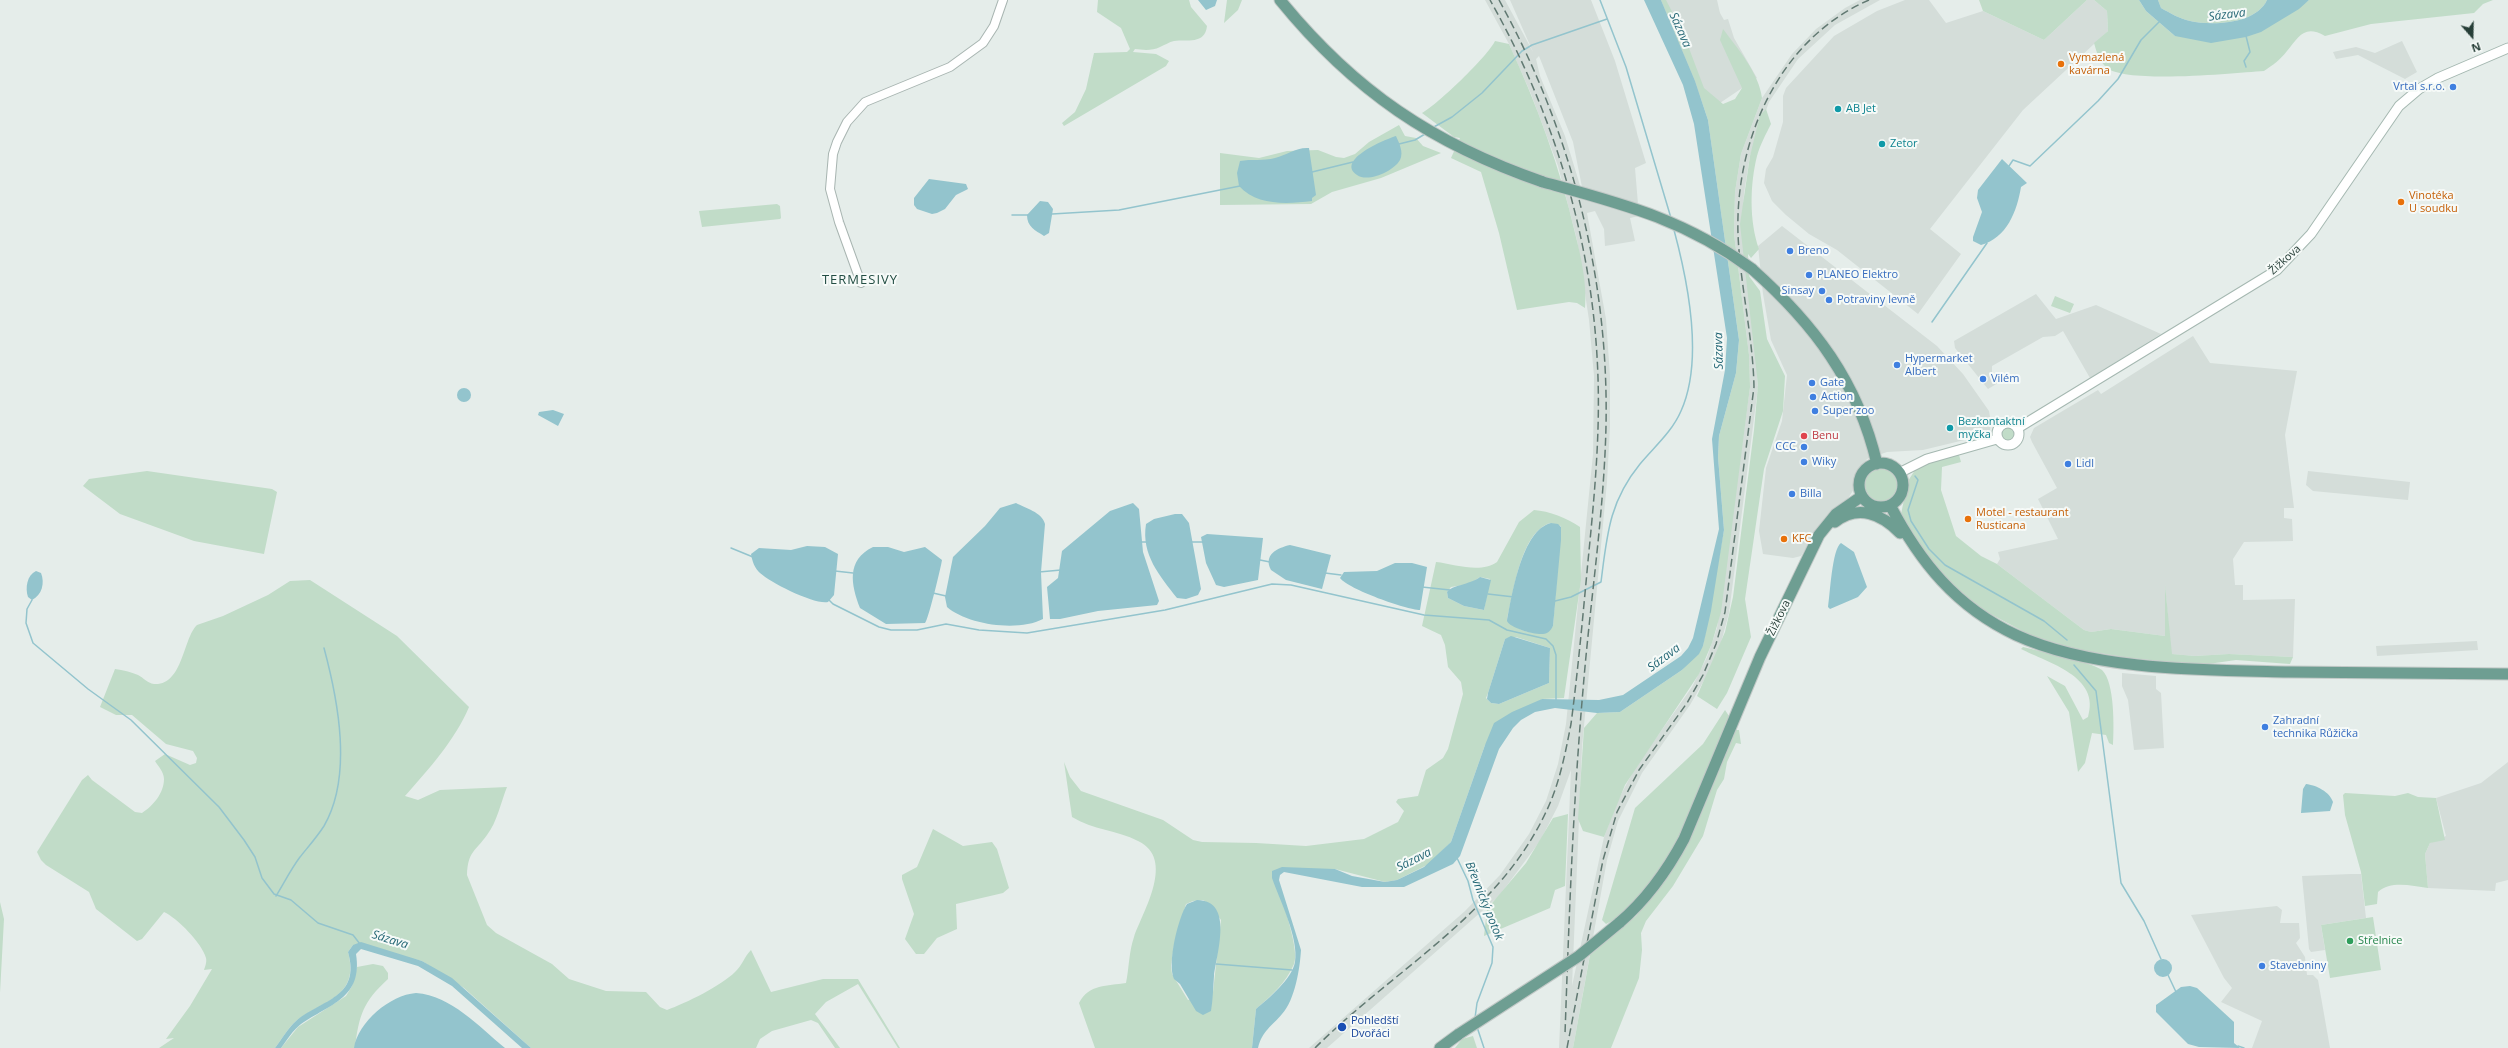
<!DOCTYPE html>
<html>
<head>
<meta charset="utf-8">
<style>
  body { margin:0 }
  #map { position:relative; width:2508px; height:1048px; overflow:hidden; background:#e5edea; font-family:"Open Sans",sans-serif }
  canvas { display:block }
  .north { position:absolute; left:2452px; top:16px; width:40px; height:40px; -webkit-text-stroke:3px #f6faf8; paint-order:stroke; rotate:160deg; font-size:11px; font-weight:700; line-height:16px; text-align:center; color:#263e37 }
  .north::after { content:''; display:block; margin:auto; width:14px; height:18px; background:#263e37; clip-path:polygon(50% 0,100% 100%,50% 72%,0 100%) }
</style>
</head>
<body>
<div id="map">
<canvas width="2508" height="1048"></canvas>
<div class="north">N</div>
</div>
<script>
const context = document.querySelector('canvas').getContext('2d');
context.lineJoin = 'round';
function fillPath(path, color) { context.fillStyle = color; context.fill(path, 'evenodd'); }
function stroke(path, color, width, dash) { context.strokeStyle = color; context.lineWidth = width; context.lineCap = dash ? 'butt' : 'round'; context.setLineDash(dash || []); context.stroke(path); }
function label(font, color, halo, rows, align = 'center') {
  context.font = font + ' "Open Sans",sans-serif'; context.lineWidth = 4; context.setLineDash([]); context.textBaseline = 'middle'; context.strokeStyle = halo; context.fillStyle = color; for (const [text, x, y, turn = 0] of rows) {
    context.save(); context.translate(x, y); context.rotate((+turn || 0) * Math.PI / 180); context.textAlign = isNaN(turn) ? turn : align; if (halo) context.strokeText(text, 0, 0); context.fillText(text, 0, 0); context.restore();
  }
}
const built = new Path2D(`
  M1485,0H1505L1533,52L1510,0H1591L1615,61L1646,163L1635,168L1639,216L1630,218L1635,241L1605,246L1604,229L1595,211L1587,213L1606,319L1610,376V427L1607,482L1582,747L1572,986L1604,837L1618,800L1635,768L1692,687L1707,657L1717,628L1750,387L1749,355L1734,234L1735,192L1741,154L1762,98L1792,54L1816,29L1845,8L1860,0H1880L1835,25L1798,59L1769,102L1750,156L1744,193L1742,234L1755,336L1758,387L1729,613L1720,646L1706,677L1690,705L1642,773L1618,821L1607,860L1573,1048H1559L1571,770L1558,806L1540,841L1499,896L1327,1048H1309L1465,911L1500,875L1529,834L1546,801L1558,764L1566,724L1593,454L1594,376L1589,320L1577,240L1558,166L1531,94L1509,44ZM1539,56L1573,142L1585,202L1565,136L1540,76L1536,59Z
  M1661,0H1717L1720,13L1724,20L1728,19L1734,38L1757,78L1717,105L1705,109Z
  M1905,0H1929L1946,23L1983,11L2044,40L2087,0H2094L2107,11L2108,31L2023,110L1930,229L1961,254L1918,314L1837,250L1809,234L1786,215L1772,201L1764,183L1766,169L1773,157L1783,122V96L1786,88L1834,36L1877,11Z
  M2402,41L2417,72L2405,79L2358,55L2336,59L2333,52L2356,47L2375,53Z
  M1782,226L1937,346L1963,374L1989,411L1991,423L1990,430L1985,435L1923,450L1887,452L1867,459L1855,475L1854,489L1845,503L1827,515L1801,556L1793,558L1763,554L1759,531L1766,468L1782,421L1787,375L1771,340L1763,294L1758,246Z
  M2036,294L2056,319L2096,305L2161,334L2090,378L2063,331L2055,336L2043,337L1992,366V374L1998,383L1988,389L1955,348L1954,341Z
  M2193,336L2210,363L2297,371L2285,435L2294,508H2284V518L2292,519L2293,541L2244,542L2233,559L2235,585H2243V600L2295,599L2293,657L2229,654L2195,656L2171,654L2165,585V636L2111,629L2091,632L2084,630L1997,564L2000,559L1998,552L2058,539L2038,499L2057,488L2032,442L2030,437L2034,428L2098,390L2101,394Z
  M2308,471L2410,482L2408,500L2313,491L2306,485Z
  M2477,641L2478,650L2377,656L2376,646Z
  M2122,673L2156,676V689L2161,693L2164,748L2134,750L2128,700L2122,686Z
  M2508,762V880L2496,883L2495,891L2428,888L2425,854L2430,843L2446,836L2436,798L2481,783Z
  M2351,874H2361L2366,918L2321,925L2325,950L2311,952L2309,949L2302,876Z
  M2277,906L2282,910L2280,923H2299L2300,938L2296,943L2305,957L2307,975H2313L2318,980L2330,1048H2252L2262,1021L2221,1002L2232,988L2224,978L2191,915Z`);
const green = new Path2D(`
  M1098,0H1189L1191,7L1207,26C1205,45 1187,39 1174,41C1169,42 1165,45 1160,47C1152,51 1143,50 1135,49L1133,52L1156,54L1169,61L1166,66L1064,126L1062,123L1075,112L1086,89L1094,53L1127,52L1130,49L1121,28L1097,12Z
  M1227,0H1242L1238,10L1224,23Z
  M1661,0H1666L1684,35L1704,88L1723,104L1735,99L1742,88L1720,40L1723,29C1738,49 1759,73 1762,98L1741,154L1735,192L1734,234L1749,355L1750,387L1721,612L1712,643L1699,674L1625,785L1604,837L1583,831L1578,819L1584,728L1597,713L1620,712L1682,670L1703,646L1724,530L1718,457L1719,436L1736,373L1739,340L1708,120L1695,81Z
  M1979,0H2087L2044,40L1983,11Z
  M2094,0H2139L2146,11L2175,36L2282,18L2309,0H2493L2483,4L2474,13L2371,24L2325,36C2304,24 2299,37 2287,51C2280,60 2273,65 2264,71C2234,73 2128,84 2107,68C2099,61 2097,53 2094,43L2108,31L2107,11Z
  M2158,0H2267C2256,24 2213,26 2190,21C2180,19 2170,13 2161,8Z
  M1495,41L1509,44C1537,105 1560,167 1575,233C1581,257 1587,283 1585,308L1577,303L1569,302L1517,310L1499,233L1481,172L1451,158L1460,138L1454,137L1422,113C1437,105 1488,56 1495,41Z
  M1766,109L1771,124C1766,134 1760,145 1757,156C1750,184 1749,221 1759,249L1751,258L1748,254L1749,276L1760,291L1767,339L1785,376L1783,411L1764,469L1745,599L1751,637L1727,693L1717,709L1697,696L1725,632L1733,597L1754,430L1758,385L1740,224L1750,156L1760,115Z
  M1399,125L1405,136L1416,138L1423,146L1441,153L1381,178L1332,192L1311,204L1220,205V153L1259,158L1287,151L1318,150L1336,157L1344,158L1355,154L1369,142Z
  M777,204L780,206L781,218L780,219L702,227L699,211Z
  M2055,296L2074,304L2070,313L2051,306Z
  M2001 434a7 7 0 1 1 14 0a7 7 0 1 1-14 0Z
  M1959,455L1961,462L1942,467L1941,490L1956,536L1981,556L1997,564L2084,630L2091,632L2111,629L2165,636V585L2172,654L2195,656L2229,654L2293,657L2290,664L2236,660L2201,665L2130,658L2075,649L2030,635L1983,610L1941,575L1911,535L1901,514L1908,481L1915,470L1933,461Z
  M1865 485a16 16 0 1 1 32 0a16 16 0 1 1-32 0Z
  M147,471L272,489L277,492L264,554L194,541L120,514L83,486L89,479Z
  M1534,510C1549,511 1567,518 1580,527L1581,580L1564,698L1542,699L1485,745L1451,842L1429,864L1397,880L1385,882L1335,869L1273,871C1278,889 1301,950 1294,964C1286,983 1271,996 1256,1009L1252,1048H1095L1079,1003C1089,984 1107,986 1126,983C1129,968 1129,951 1134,937C1143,911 1176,859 1138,841C1117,830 1093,830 1072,817L1064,762L1070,777L1081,791L1163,820L1193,840L1202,842L1256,843L1306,846L1364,839L1398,822L1404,811L1396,802L1398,799L1418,796L1426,770L1443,758L1448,749L1463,694L1461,682L1448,667L1445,645L1441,635L1422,626L1436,562C1455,564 1480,574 1497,562L1519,522ZM1550,523L1561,526L1553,626C1544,640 1515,631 1507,619C1514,592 1520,533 1550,523ZM1480,577L1490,579L1484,610L1464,606L1448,598L1447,592L1451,587L1469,584ZM1516,637L1550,648L1549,683L1499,704L1491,703L1486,698L1488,693L1505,639ZM1203,900L1209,904L1221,920L1213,992L1188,1000L1172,974L1171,966L1174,945L1186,904L1193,901Z
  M310,580L397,636L469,707C455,740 429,769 405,796L418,800L440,790L507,787C501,802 497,822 487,835C475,852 468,851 467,875L487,925L496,933L552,964L569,979L606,991L646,992L660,1007L667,1010C686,1003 721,986 735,972C742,966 744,957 751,950L771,992L823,979H858L900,1048H898L858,984L826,1002L815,1014L840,1048H835L818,1023L811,1020L772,1031L760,1039L756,1048H531L464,988L422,961L353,945L348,952C360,997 324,1000 296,1021C288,1028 281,1040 275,1048H159L174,1038L166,1039L190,1006L212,969L204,970C205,967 207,962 206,958C202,943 177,918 164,912L142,939L137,941L96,909L89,892L46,865L41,860L37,852L82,780L88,775L92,780L135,812L142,813C153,806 164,793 164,779C164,772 158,766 155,761L165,754L190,765L196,763L197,758L193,751L166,744L132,715H116L100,707L115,669C123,670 131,672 138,675C144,678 147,683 154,684C183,686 183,638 197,625L223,616L268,595L290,581Z
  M2023,647C2038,651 2094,663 2102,670C2115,682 2114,729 2113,745L2109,743L2106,735L2092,733L2085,763L2078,772L2069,712L2047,676L2065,686L2083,720L2088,717C2101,676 2048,663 2021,649Z
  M1725,710L1729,716C1705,774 1667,897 1606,924L1602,920L1635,808L1703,744Z
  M1736,730H1739L1741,744L1736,743L1727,762L1724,779L1717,790L1703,836L1673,886L1646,921L1641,933L1642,950L1639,978L1611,1048H1573L1590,955L1636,916L1674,868L1696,826Z
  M2345,793L2395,796L2408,793L2418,797L2436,798L2445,840L2430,843L2425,854L2428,888C2412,886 2391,880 2378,892L2377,904L2365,906L2361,872L2345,815L2343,795Z
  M1568,814L1565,886L1555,890L1550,908L1484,936L1487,909L1526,863L1553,818Z
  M933,829L963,846L992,842L997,849L1009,888L1003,893L956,904L957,929L937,938L924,954H916L905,939L914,914L902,879V875L917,867Z
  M0,902L4,919L0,993Z
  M2373,917L2381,970L2330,978L2321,925Z
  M373,964L383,966L388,973V979C363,1002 359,1015 355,1048H281L298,1027L346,996L352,986L357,967Z
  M1473,1036L1477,1048H1455L1462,1039Z`);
const water = new Path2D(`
  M1198,0H1217L1215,6L1206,10Z
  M1644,0H1661L1695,81L1708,120L1739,340L1736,373L1719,436L1718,457L1724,530L1711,611L1703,646L1699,654L1682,670L1620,712L1597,713L1555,708L1535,712L1521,720L1513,728L1499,749L1460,856L1453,864L1404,887H1362L1284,872L1280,875L1279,880L1301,950C1300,968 1295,1000 1282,1014C1272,1026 1262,1031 1258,1048H1252L1256,1009C1269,998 1292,979 1295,962C1299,938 1280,901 1272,878V871L1282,867L1335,869L1352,876L1385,882L1397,880L1424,867L1451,842L1485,745L1494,723L1512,712L1542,699L1599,700L1623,695L1681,656L1688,648L1693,638L1719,529L1712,439L1725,370L1727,338L1694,124L1683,85Z
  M2139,0H2158L2161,8C2170,13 2180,19 2190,21C2213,26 2256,24 2267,0H2309L2299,9L2261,32L2246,37L2211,43L2175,36L2146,11Z
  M1396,136C1399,143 1404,152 1400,160C1394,171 1368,183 1357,175C1335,160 1386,139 1396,136Z
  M1309,148L1316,195L1312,198V201C1287,204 1257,206 1239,186L1237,173L1240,161C1251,159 1263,161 1275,158C1287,155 1296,147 1309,148Z
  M2002,159L2027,183L2021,187C2017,211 2007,238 1981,245L1973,241V237L1982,212L1977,198L1978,190Z
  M929,179L966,184L968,189L956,195L945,209L937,213L932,214L917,209L914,205V198Z
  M1040,201L1048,202L1053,209L1049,233L1044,236C1035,230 1027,227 1027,215Z
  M457 395a7 7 0 1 1 14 0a7 7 0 1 1-14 0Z
  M553,410L564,414L558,426L538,415L539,412Z
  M1016,503C1025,508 1042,512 1045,524L1041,572L1043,619C1018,632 968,625 947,607L945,597L953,557L985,526L1000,508Z
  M1133,503L1139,509L1143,552L1159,601L1157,605L1098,611L1060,619H1050L1047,587L1058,578L1062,551L1110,511Z
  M1175,514H1182L1189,523L1201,589L1198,595L1186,599L1177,598C1160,576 1141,555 1146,524L1154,519Z
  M1551,523L1558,524L1561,527V540L1553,626C1551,630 1548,634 1543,634C1535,635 1510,628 1507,621C1512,594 1522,530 1551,523Z
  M1207,534L1263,538L1258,580L1224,587L1216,585L1206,563L1201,537Z
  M1841,543L1854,552L1867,587L1858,597L1830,609L1828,607C1830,595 1832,549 1841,543Z
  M1290,545L1331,555L1322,589L1286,580L1271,570C1263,555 1277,548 1290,545Z
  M807,546L825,547L838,554L834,595L828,602C815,605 771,583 760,573C755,569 752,561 751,554L759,548L791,550Z
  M873,547H888L904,552L925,547L942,560C941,567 928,621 925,623L886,624L860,608C851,585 846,560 873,547Z
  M1395,563H1412L1427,567L1420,610C1407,610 1348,589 1340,578L1344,572L1377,571Z
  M36,571L41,573C45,583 42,595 32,600L28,597C25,588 27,575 36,571Z
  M1480,577L1491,580L1484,610L1464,606L1448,598L1447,592C1452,585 1469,585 1480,577Z
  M1511,636L1550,648L1549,683L1499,704L1491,703L1487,699L1488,693L1505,639Z
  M2306,784C2316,785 2330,792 2333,802L2330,811L2301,813L2303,789Z
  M1197,900C1235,900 1216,956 1214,976C1213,988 1213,999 1211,1011L1203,1015L1196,1011L1180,984L1174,979C1167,963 1178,918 1187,904Z
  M361,942L422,961L452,978L531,1048H522L452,986L418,966L361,949L356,954C363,998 330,1004 301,1024C293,1030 287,1040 281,1048H275C282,1039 288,1028 296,1021C322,999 361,998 348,952L353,945Z
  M2154 968a9 9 0 1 1 18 0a9 9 0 1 1-18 0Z
  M2190,986L2197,988L2234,1022V1043L2240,1048L2199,1047L2188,1044L2156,1012V1005L2181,987Z
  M416,993C452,996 478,1026 505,1048H354C358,1022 390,995 416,993Z`);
const stream = new Path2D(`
  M1600,0L1626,67L1671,218
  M2246,36L2250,52L2244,61L2246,67
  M1432,128L1452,117L1482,93L1522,51L1532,45L1607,19
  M1399,144L1415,140L1425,134
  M2009,166L2013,160L2030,166L2098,101L2118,79L2141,40L2160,21
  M1312,172L1353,162
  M1052,214L1119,210L1240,186
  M1012,215H1028
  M1932,322L1987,243
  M1915,476L1918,480L1908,510L1911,521L1929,549L1945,565L2044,621L2067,640
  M1140,542H1148
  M1190,542H1204
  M731,548L753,557
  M1260,560L1270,562
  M835,571L853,573
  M1039,572L1061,570
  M1325,573L1341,575
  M1422,587L1450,590
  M933,593L946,596
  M1488,594L1514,597
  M32,600L27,609L26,623L33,643L88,689L131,720L219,807L244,840L255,857L262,878L274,894L291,900L318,923L353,935L360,944
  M829,600L833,604L879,627L891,630H917L946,624L979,630L1027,633L1165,610L1272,584L1291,585L1424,615L1489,620L1507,630L1546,639L1553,646L1556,655V700
  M1555,601L1571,597L1601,582C1607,535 1609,502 1640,464C1654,447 1672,432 1681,411C1704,360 1688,282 1674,230
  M2074,665L2096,691L2121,883L2144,921L2161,959
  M1457,858L1468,881L1473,900L1493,947L1492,963L1477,1003L1475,1018
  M276,896C284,883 291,869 300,857C308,847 317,837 324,826C353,776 338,700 324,648
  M1216,964L1292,970
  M2168,975L2176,992
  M1477,1027L1484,1048
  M2238,1046L2244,1048`);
const tertiary = new Path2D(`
  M861,283L839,222L830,189L833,154L837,142L847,122L865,102L950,67L983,43L994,26L1003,0`);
const secondary = new Path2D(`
  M1997 434a11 11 0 1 1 22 0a11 11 0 1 1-22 0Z
  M2018,428L2277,270L2311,234L2399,106L2419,89L2438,78L2508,48
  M1899,473L1927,459L1997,439`);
const primary = new Path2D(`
  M1280,0C1354,91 1433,144 1543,182
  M1752,269C1814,324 1858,382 1877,464
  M1859 485a22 22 0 1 1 44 0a22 22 0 1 1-44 0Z
  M1890,505C1920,562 1956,607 2016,635C2094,671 2204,670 2289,672C2362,673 2435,673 2508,674
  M1835,522C1858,504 1882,514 1900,533
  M1619,923C1647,899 1667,871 1684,839L1760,657L1819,535L1836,514L1862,496
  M1440,1048L1459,1034`);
const rail = new Path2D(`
  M1499,0C1571,130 1609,277 1606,426C1604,514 1590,602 1583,690C1573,804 1569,919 1565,1034
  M1315,1048C1392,971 1497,915 1545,814C1559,786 1565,755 1571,724C1578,670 1583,615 1588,561C1594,500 1600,439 1598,378C1594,245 1555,115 1490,0
  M1567,1048L1603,860L1617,812L1639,770L1687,703L1703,675L1716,644L1725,612L1754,387C1753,336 1740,285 1738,234C1735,140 1779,39 1869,0`);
const primaryBridge = new Path2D(`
  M1543,182C1623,204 1684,219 1752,269
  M1459,1034L1579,956L1619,923`);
const markers = [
  [2061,64,4,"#e8710a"],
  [2453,87,4,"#3f7fe0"],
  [1838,109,4,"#0f9aa8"],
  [1882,144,4,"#0f9aa8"],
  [2401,202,4,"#e8710a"],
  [1790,251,4,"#3f7fe0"],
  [1809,275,4,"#3f7fe0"],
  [1822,291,4,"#3f7fe0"],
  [1829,300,4,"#3f7fe0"],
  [1897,365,4,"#3f7fe0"],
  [1983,379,4,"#3f7fe0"],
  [1812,383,4,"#3f7fe0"],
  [1813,397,4,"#3f7fe0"],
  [1815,411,4,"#3f7fe0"],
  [1950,428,4,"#0f9aa8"],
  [1804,436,4,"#e0444e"],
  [1804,447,4,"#3f7fe0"],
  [1804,462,4,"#3f7fe0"],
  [2068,464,4,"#3f7fe0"],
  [1792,494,4,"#3f7fe0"],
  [1968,519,4,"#e8710a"],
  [1784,539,4,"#e8710a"],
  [2265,727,4,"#3f7fe0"],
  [2350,941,4,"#2e9e5b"],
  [2262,966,4,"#3f7fe0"],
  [1342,1027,5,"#1a4fb4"]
];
const foodNames = [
  ["Vymazlená",2069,58],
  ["kavárna",2069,71],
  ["Vinotéka",2409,196],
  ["U soudku",2409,209],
  ["Motel - restaurant",1976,513],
  ["Rusticana",1976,526],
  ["KFC",1792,539]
];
const shopNames = [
  ["Vrtal s.r.o.",2445,87,"right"],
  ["Breno",1798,251],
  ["PLANEO Elektro",1817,275],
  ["Sinsay",1814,291,"right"],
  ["Potraviny levně",1837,300],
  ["Hypermarket",1905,359],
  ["Albert",1905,372],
  ["Vilém",1991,379],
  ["Gate",1820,383],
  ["Action",1821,397],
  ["Super zoo",1823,411],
  ["CCC",1796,447,"right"],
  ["Wiky",1812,462],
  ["Lidl",2076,464],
  ["Billa",1800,494],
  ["Zahradní",2273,721],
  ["technika Růžička",2273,734],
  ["Stavebniny",2270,966]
];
const cultureNames = [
  ["AB Jet",1846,109],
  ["Zetor",1890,144],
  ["Bezkontaktní",1958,422],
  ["myčka",1958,435]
];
const streetNames = [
  ["Žižkova",2285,260,-42],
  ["Žižkova",1779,618,-64]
];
const healthNames = [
  ["Benu",1812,436]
];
const leisureNames = [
  ["Střelnice",2358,941]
];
const transitNames = [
  ["Pohledští",1351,1021],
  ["Dvořáci",1351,1034]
];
const waterNames = [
  ["Sázava",2227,15,-7],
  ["Sázava",1680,30,66],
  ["Sázava",1719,351,-91],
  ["Sázava",1664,658,-37],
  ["Sázava",1414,860,-27],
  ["Břevnický potok",1484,901,68],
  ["Sázava",390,940,17]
];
const quarterNames = [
  ["TERMESIVY",860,280]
];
fillPath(built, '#d4ddd9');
fillPath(green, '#c1dcc8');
fillPath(water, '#93c4cd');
stroke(stream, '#93c4cd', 1.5);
stroke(tertiary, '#a8b5b1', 10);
stroke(secondary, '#a5b8b1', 11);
stroke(primary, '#c2c9c7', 13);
stroke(tertiary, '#fff', 8);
stroke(secondary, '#fff', 9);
stroke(primary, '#6e9e92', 11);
stroke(rail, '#617972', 1.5, [8, 4]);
stroke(primaryBridge, '#c2c9c7', 13, []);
stroke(primaryBridge, '#6e9e92', 11);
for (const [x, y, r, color] of markers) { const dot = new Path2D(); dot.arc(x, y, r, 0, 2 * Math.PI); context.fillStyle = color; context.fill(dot); stroke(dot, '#f6faf8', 1.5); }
label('11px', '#c56008', '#f6faf8', foodNames, 'left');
label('11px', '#366cbe', '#f6faf8', shopNames, 'left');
label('11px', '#0d838f', '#f6faf8', cultureNames, 'left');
label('11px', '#263e37', '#f6faf8', streetNames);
label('11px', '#be3a42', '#f6faf8', healthNames, 'left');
label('11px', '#27864d', '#f6faf8', leisureNames, 'left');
label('11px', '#164399', '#f6faf8', transitNames, 'left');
label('italic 12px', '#256775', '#f6faf8', waterNames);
context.letterSpacing = '1px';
label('13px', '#234e44', '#f6faf8', quarterNames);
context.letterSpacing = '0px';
</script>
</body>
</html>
